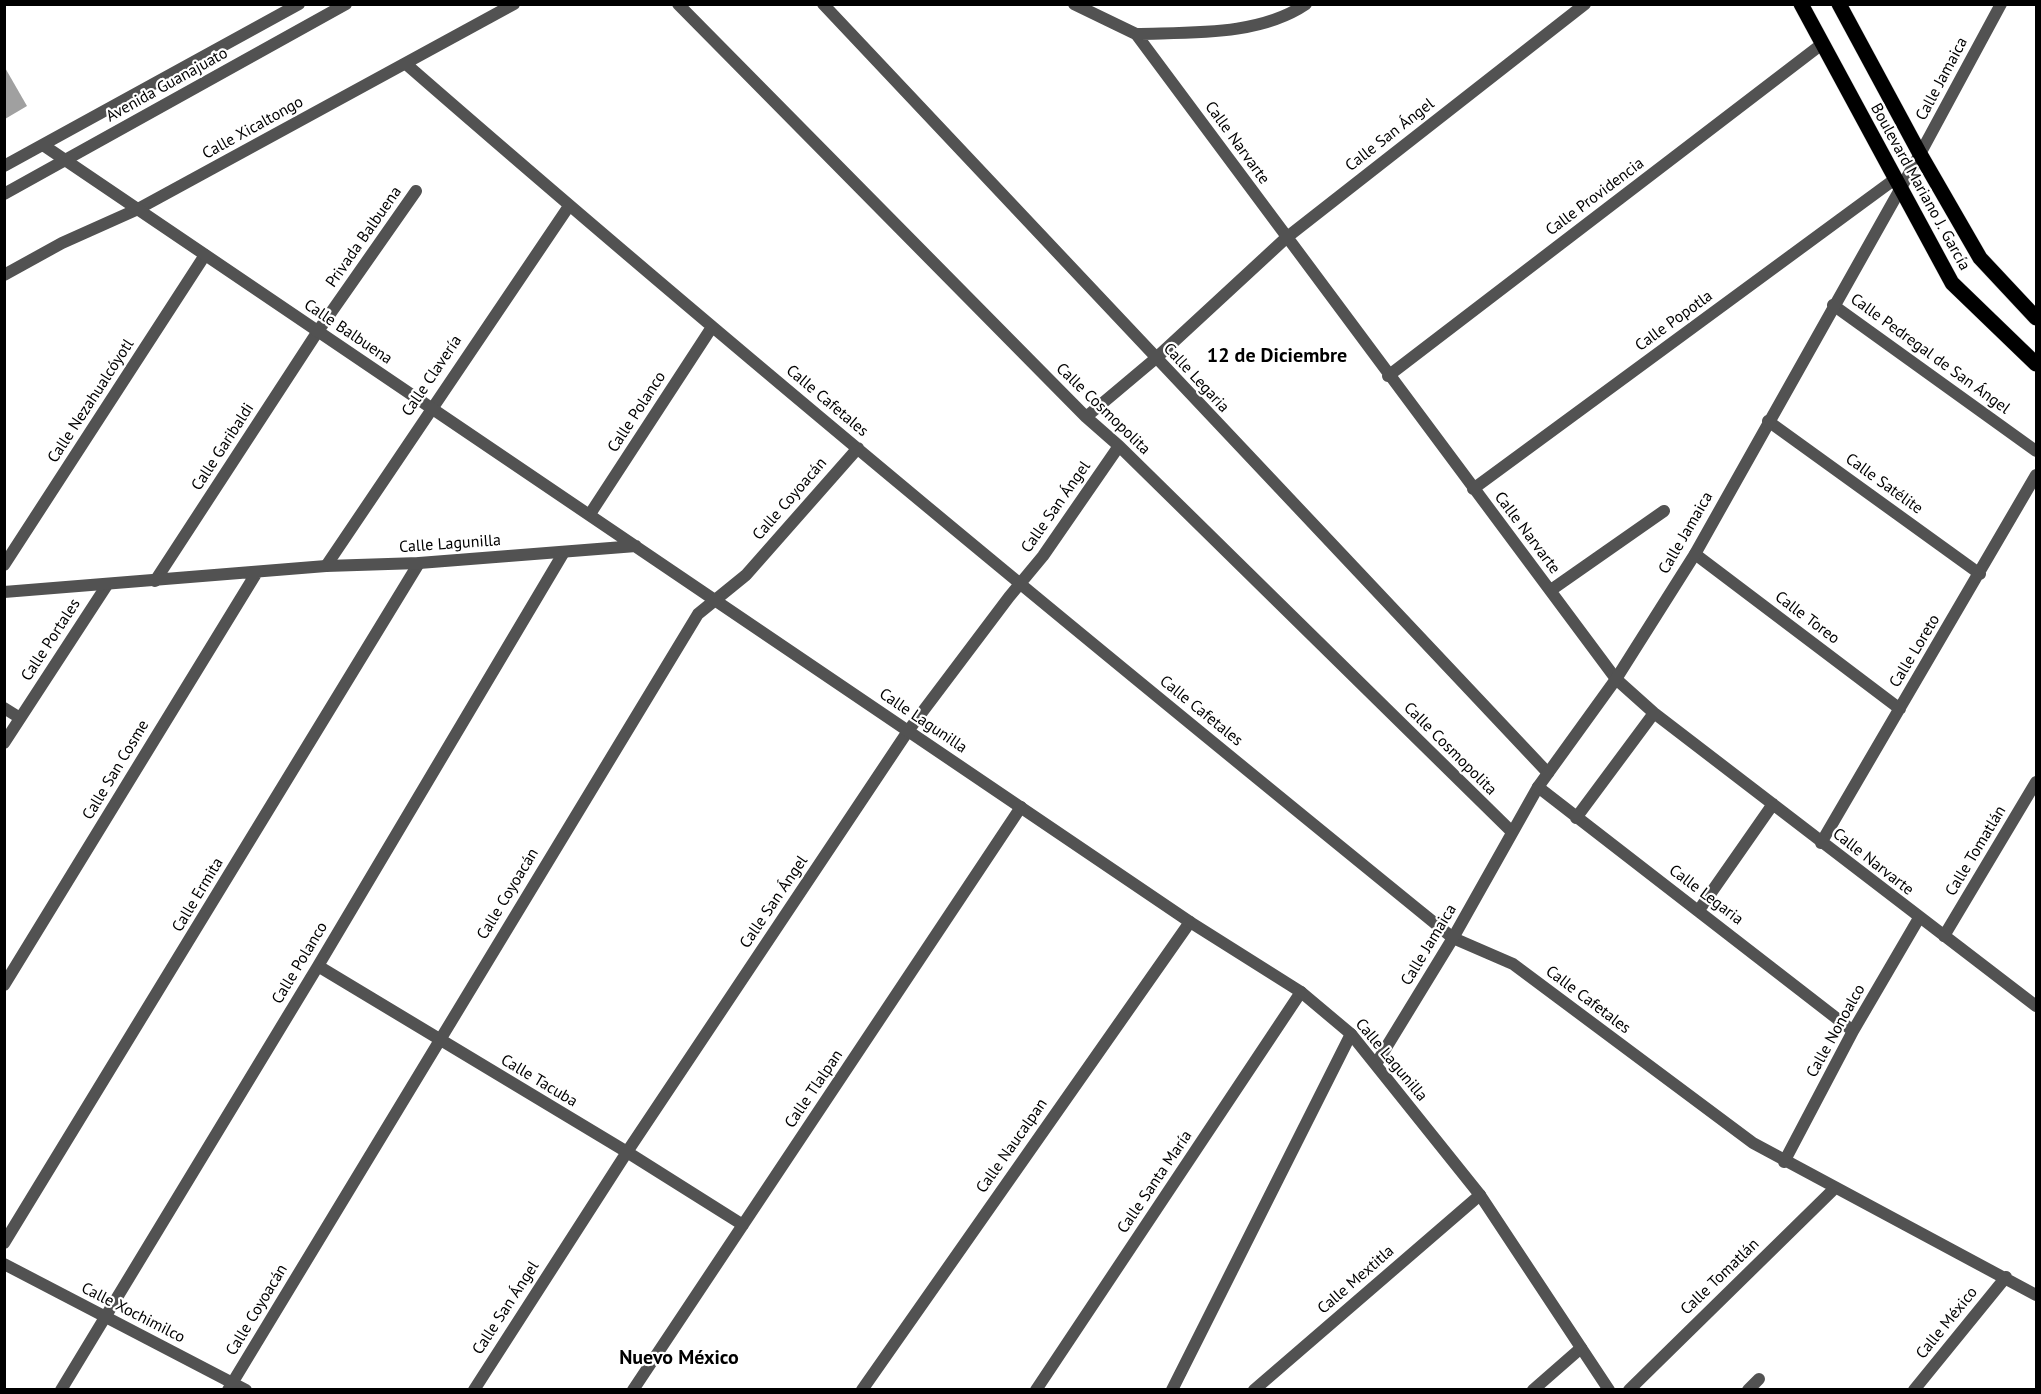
<!DOCTYPE html>
<html>
<head>
<meta charset="utf-8">
<style>
  body { margin:0 }
  #map { position:relative; width:2041px; height:1394px; overflow:hidden; background:#fff; font-family:"PT Sans",sans-serif }
  canvas { display:block }
  .frame { position:absolute; inset:0; border:6px solid #000; pointer-events:none }
</style>
</head>
<body>
<div id="map">
<canvas width="2041" height="1394"></canvas>
<div class="frame"></div>
</div>
<script>
const context = document.querySelector('canvas').getContext('2d');
context.lineJoin = 'round';
function fillPath(path, color) { context.fillStyle = color; context.fill(path, 'evenodd'); }
function stroke(path, color, width, dash) { context.strokeStyle = color; context.lineWidth = width; context.lineCap = dash ? 'butt' : 'round'; context.setLineDash(dash || []); context.stroke(path); }
function label(font, color, halo, rows, align = 'center') {
  context.font = font + ' "PT Sans",sans-serif'; context.lineWidth = 4.5; context.setLineDash([]); context.textBaseline = 'middle'; context.strokeStyle = halo; context.fillStyle = color; for (const [text, x, y, turn = 0] of rows) {
    context.save(); context.translate(x, y); context.rotate((+turn || 0) * Math.PI / 180); context.textAlign = isNaN(turn) ? turn : align; if (halo) context.strokeText(text, 0, 0); context.fillText(text, 0, 0); context.restore();
  }
}
const water = new Path2D(`
  M4,66L27,106L5,119H4Z`);
const minor = new Path2D(`
  M678,4L1086,417L1119,446L1511,831
  M823,4L1548,773
  M1074,4L1136,34L1616,679L1654,713L2036,1006
  M1136,34C1192,32 1259,36 1306,4
  M406,64C749,363 1100,651 1453,938L1513,964L1753,1143L2036,1295
  M1920,154L2001,4
  M4,275L62,243L138,209L514,4
  M1833,305L2036,451
  M1388,376L1822,44
  M1086,417L1155,359L1286,238L1585,4
  M1768,421L1980,574
  M1473,489L1895,179
  M590,514L712,327
  M1695,554L1900,709
  M4,565L205,255
  M326,566L569,206
  M155,581L318,331L416,191
  M1551,590L1664,511
  M4,708L20,718
  M4,743L107,585
  M1538,787L1853,1031
  M1576,818L1654,713
  M1821,843L2036,475
  M1699,910L1773,804
  M1944,936L2036,782
  M318,966L627,1152L743,1225
  M1784,1162L1853,1031L1919,918
  M4,1243L419,563
  M4,1264L246,1390
  M61,1390L318,966L564,552
  M228,1390L698,614L746,575L858,448
  M474,1390L627,1152L908,731L1009,597L1043,556L1119,446
  M633,1390L1021,807
  M862,1390L1190,922
  M1036,1390L1301,992
  M1172,1390L1351,1034
  M1254,1390L1480,1195
  M1533,1390L1581,1348
  M1629,1390L1835,1188
  M1748,1390L1759,1379
  M1914,1390L2006,1277`);
const tertiary = new Path2D(`
  M43,145L1190,922L1301,992L1351,1034L1480,1195L1609,1390
  M4,166L299,4
  M4,194L346,4
  M4,592L326,566L419,563L636,546
  M4,985L257,572
  M1376,1064L1453,938L1538,787L1616,679L1695,554L1920,154`);
const primary = new Path2D(`
  M1801,4L1952,283L2036,364
  M1839,4L1920,154L1980,258L2036,318`);
const streetNames = [
  ["Calle Jamaica",1942,79,-62],
  ["Avenida Guanajuato",167,85,-29],
  ["Calle Xicaltongo",253,128,-29],
  ["Calle San Ángel",1390,135,-38],
  ["Calle Narvarte",1237,143,54],
  ["Boulevard Mariano J. García",1920,187,61],
  ["Calle Providencia",1595,197,-37],
  ["Privada Balbuena",364,237,-55],
  ["Calle Popotla",1674,321,-36],
  ["Calle Balbuena",348,332,34],
  ["Calle Pedregal de San Ángel",1930,354,36],
  ["Calle Clavería",432,376,-56],
  ["Calle Legaria",1196,378,47],
  ["Calle Nezahualcóyotl",91,401,-57],
  ["Calle Cafetales",827,401,40],
  ["Calle Cosmopolita",1103,409,44],
  ["Calle Polanco",637,412,-57],
  ["Calle Garibaldi",223,447,-57],
  ["Calle Satélite",1884,484,36],
  ["Calle Coyoacán",790,499,-49],
  ["Calle San Ángel",1056,507,-55],
  ["Calle Narvarte",1527,533,53],
  ["Calle Jamaica",1686,533,-60],
  ["Calle Lagunilla",450,544,-4],
  ["Calle Toreo",1807,618,37],
  ["Calle Portales",51,640,-57],
  ["Calle Loreto",1915,651,-59],
  ["Calle Cafetales",1201,711,39],
  ["Calle Lagunilla",923,721,34],
  ["Calle Cosmopolita",1450,749,45],
  ["Calle San Cosme",116,770,-59],
  ["Calle Tomatlán",1976,851,-59],
  ["Calle Narvarte",1873,862,38],
  ["Calle Coyoacán",508,894,-59],
  ["Calle Ermita",198,895,-59],
  ["Calle Legaria",1706,895,37],
  ["Calle San Ángel",774,902,-56],
  ["Calle Jamaica",1429,945,-59],
  ["Calle Polanco",300,963,-59],
  ["Calle Cafetales",1588,1000,37],
  ["Calle Nonoalco",1836,1031,-61],
  ["Calle Lagunilla",1391,1060,50],
  ["Calle Tacuba",539,1081,31],
  ["Calle Tlalpan",814,1089,-56],
  ["Calle Naucalpan",1012,1146,-55],
  ["Calle Santa María",1155,1182,-56],
  ["Calle Tomatlán",1720,1277,-44],
  ["Calle Mextitla",1356,1280,-41],
  ["Calle San Ángel",506,1308,-57],
  ["Calle Coyoacán",257,1310,-59],
  ["Calle Xochimilco",133,1313,27],
  ["Calle México",1947,1323,-51]
];
const quarterNames = [
  ["12 de Diciembre",1277,356],
  ["Nuevo México",679,1358]
];
fillPath(water, '#a0a0a0');
stroke(primary, '#dbdbdb', 16);
stroke(minor, '#525252', 12);
stroke(tertiary, '#525252', 12);
stroke(primary, '#000', 15);
label('16px', '#000', '#fff', streetNames);
label('bold 20px', '#000', '#fff', quarterNames);
</script>
</body>
</html>
